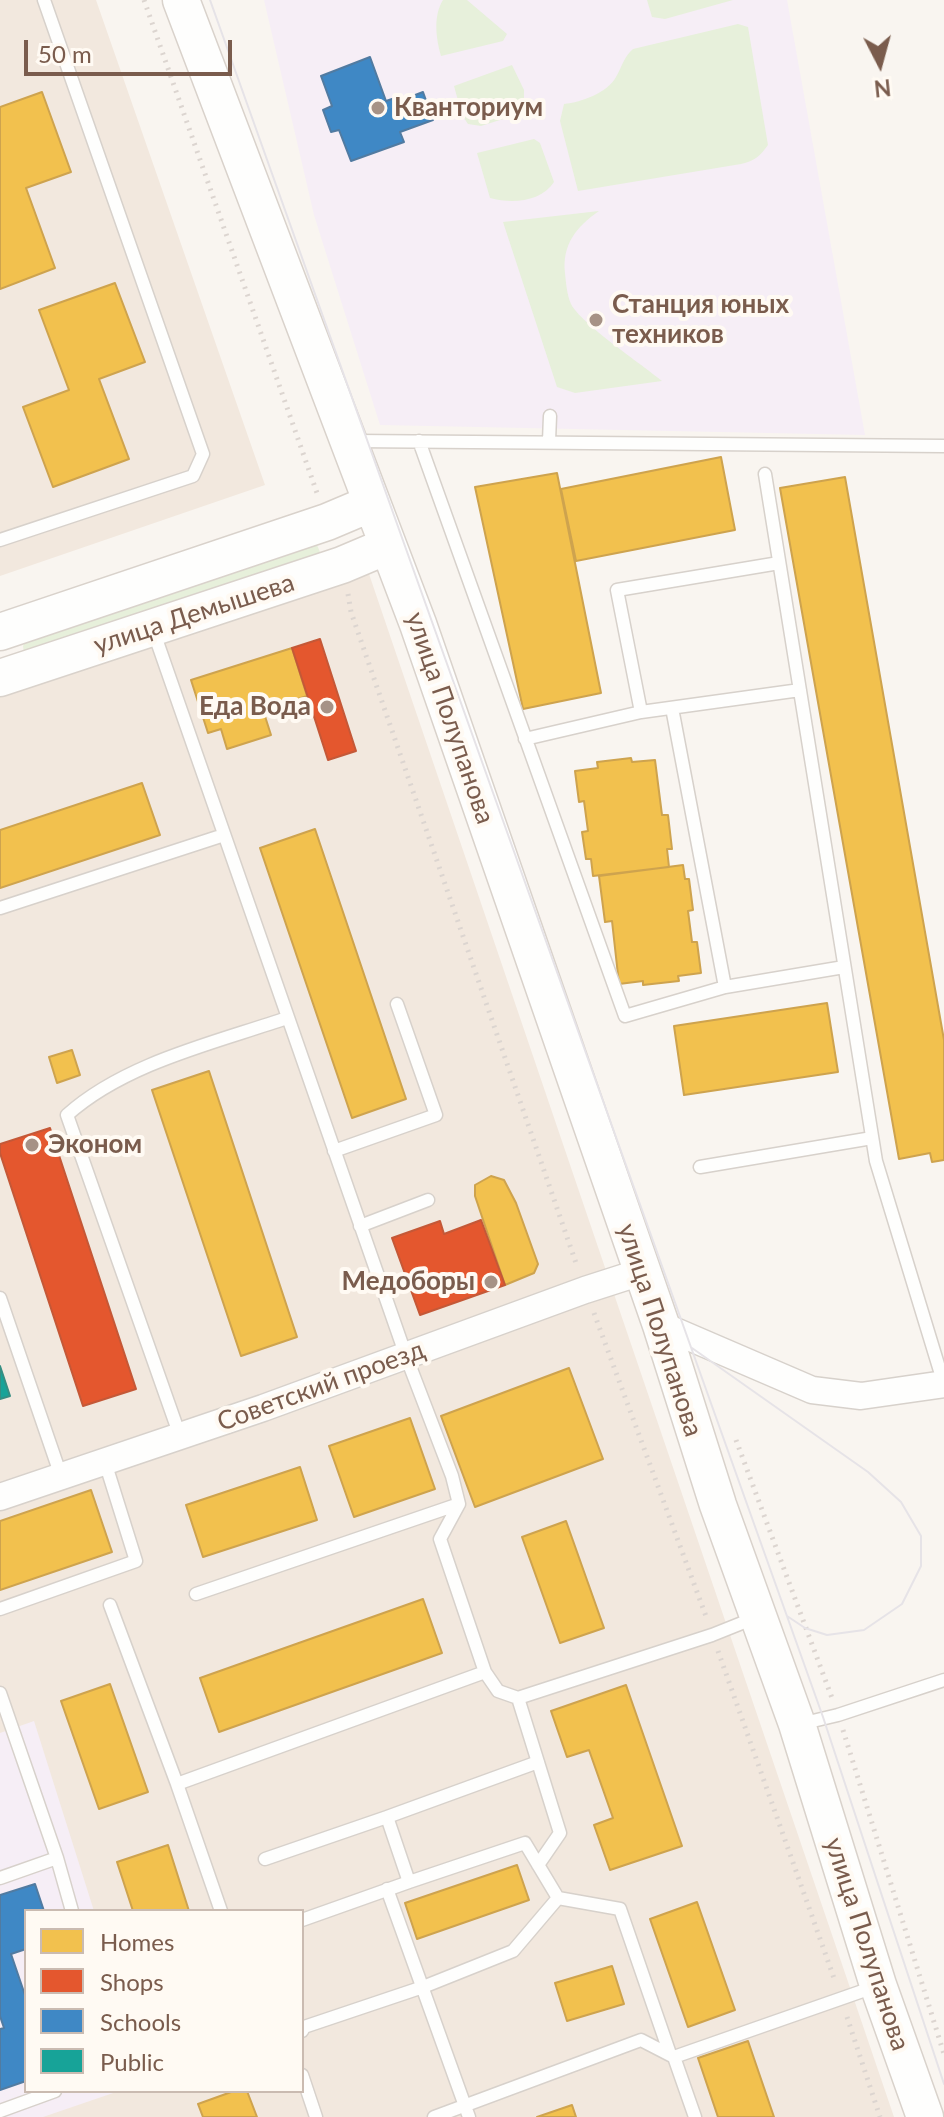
<!DOCTYPE html>
<html>
<head>
<meta charset="utf-8">
<style>
  body { margin:0 }
  #map { position:relative; width:944px; height:2117px; overflow:hidden; background:#f9f5f0; font-family:Lato,sans-serif }
  canvas { display:block }
  .legend { position:absolute; left:24px; top:1909px; width:280px; height:184px; box-sizing:border-box; background:#fffaf3; border:2px solid #cabbb1; margin:0; padding:10px 14px; list-style:none; font-size:24px; color:#7a5c4d }
  .legend li { display:flex; align-items:center; gap:16px; height:40px }
  .legend b { width:40px; border:2px solid #cabbb1 }
  .north { position:absolute; left:840px; top:24px; width:80px; height:80px; -webkit-text-stroke:6px #fffaf3; paint-order:stroke; rotate:174deg; font-size:22px; font-weight:700; line-height:32px; text-align:center; color:#7a5c4d }
  .north::after { content:''; display:block; margin:auto; width:28px; height:36px; background:#7a5c4d; clip-path:polygon(50% 0,100% 100%,50% 72%,0 100%) }
  .scale { position:absolute; left:24px; top:40px; width:208px; height:36px; box-sizing:border-box; border:4px solid #7a5c4d; border-top:0; padding-left:10px; font-size:24px; line-height:28px; white-space:nowrap; color:#7a5c4d; -webkit-text-stroke:6px #fffaf3; paint-order:stroke }
</style>
</head>
<body>
<div id="map">
<canvas width="944" height="2117"></canvas>
<ul class="legend">
<li><b style="height:22px;background:#f2c14e"></b>Homes</li>
<li><b style="height:22px;background:#e4572e"></b>Shops</li>
<li><b style="height:22px;background:#3f88c5"></b>Schools</li>
<li><b style="height:22px;background:#17a398"></b>Public</li>
</ul>
<div class="north">N</div>
<div class="scale">50 m</div>
</div>
<script>
const context = document.querySelector('canvas').getContext('2d');
context.lineJoin = 'round';
function fillPath(path, color) { context.fillStyle = color; context.fill(path, 'evenodd'); }
function stroke(path, color, width, dash) { context.strokeStyle = color; context.lineWidth = width; context.lineCap = dash ? 'butt' : 'round'; context.setLineDash(dash || []); context.stroke(path); }
function label(font, color, halo, rows, align = 'center') {
  context.font = font + ' Lato,sans-serif'; context.lineWidth = 8; context.setLineDash([]); context.textBaseline = 'middle'; context.strokeStyle = halo; context.fillStyle = color; for (const [text, x, y, turn = 0] of rows) {
    context.save(); context.translate(x, y); context.rotate((+turn || 0) * Math.PI / 180); context.textAlign = isNaN(turn) ? turn : align; if (halo) context.strokeText(text, 0, 0); context.fillText(text, 0, 0); context.restore();
  }
}
const residential = new Path2D(`
  M0,0H96L265,485L0,576Z
  M368,571L894,2117H0V696ZM26,1911H302V2091H26Z`);
const education = new Path2D(`
  M264,0H787L865,435L380,425L314,215Z
  M34,1721L94,1911H26V2091H119L43,2117H0V1733Z`);
const green = new Path2D(`
  M443,0H467L507,34L503,41L441,56C436,38 433,16 443,0Z
  M647,0H733L665,19L652,17Z
  M738,24L748,27L768,145C760,156 755,161 741,164L578,191L560,121L564,104C582,102 607,93 616,77C623,65 623,58 633,49Z
  M512,65L524,90V106L519,114L481,126L468,124L462,115L454,86Z
  M534,139L540,143L554,182C541,202 512,204 490,198L477,153Z
  M599,211C576,227 562,245 565,273C566,283 567,295 571,304C581,324 642,364 662,381L575,393L557,387L503,222Z
  M317,545L320,552L318,559L24,653L23,646L26,640L303,547Z`);
const homes = new Path2D(`
  M42,92L71,172L26,188L55,268L0,289V107Z
  M115,283L145,362L99,379L129,459L53,487L23,407L69,390L39,310Z
  M721,457L735,530L576,561L561,489Z
  M557,473L601,693L523,709L475,487Z
  M845,477L944,1040V1160L932,1162L930,1153L899,1159L780,488Z
  M292,648L307,696L263,710L271,735L227,749L221,729L208,733L191,680Z
  M631,758L632,762L655,760L662,815H668L672,849H667L669,867L593,876L591,859H586L582,832L588,831L584,801L579,802L575,771L598,768L597,762Z
  M142,783L160,835L0,888V830Z
  M315,829L406,1099L352,1118L260,848Z
  M683,865L685,879H689L693,910L688,911L692,942H697L701,973L678,976L679,981L643,985V981L619,984L612,921L605,922L599,876Z
  M827,1003L838,1072L684,1095L674,1026Z
  M72,1050L80,1075L57,1083L49,1057Z
  M209,1071L297,1337L241,1356L152,1090Z
  M491,1176L504,1180L516,1203L538,1264L534,1273L505,1285L475,1196V1185Z
  M569,1368L603,1459L475,1507L441,1416Z
  M410,1418L435,1489L354,1517L329,1446Z
  M300,1467L317,1520L203,1557L186,1505Z
  M91,1490L112,1552L0,1590V1521Z
  M566,1521L604,1628L560,1643L522,1537Z
  M423,1599L442,1653L219,1732L200,1678Z
  M110,1684L148,1792L99,1809L61,1701Z
  M626,1685L682,1846L610,1870L594,1825L613,1818L589,1750L567,1757L551,1711Z
  M168,1845L189,1911H133L117,1862Z
  M517,1865L529,1900L417,1939L405,1903Z
  M697,1902L735,2010L688,2027L650,1919Z
  M612,1966L624,2004L567,2021L555,1983Z
  M748,2041L774,2117H718L698,2058Z
  M234,2091H247L257,2117H203L198,2104Z
  M572,2105L576,2117H537Z`);
const shops = new Path2D(`
  M320,639L356,751L328,760L292,648Z
  M50,1128L136,1389L83,1406L0,1153V1144Z
  M481,1220L505,1285L420,1315L392,1238L440,1221L444,1234Z`);
const schools = new Path2D(`
  M370,57L386,101L395,98L397,102L423,92L433,120L400,132L404,142L351,161L339,130L331,132L323,110L332,106L321,76Z
  M35,1884L44,1911H26V1949L11,1954L26,1998V2081L0,2090V2029L4,2028L0,2016V1895Z`);
const public = new Path2D(`
  M0,1366L10,1396L0,1399Z`);
const path = new Path2D(`
  M144,0L317,493
  M348,594L351,612L577,1266
  M594,1313L707,1619
  M736,1440L832,1698
  M718,1651L835,1981
  M843,1730L944,2054
  M847,2017L880,2117`);
const lane = new Path2D(`
  M355,441L944,446
  M419,441L625,1016L725,987
  M549,441L550,416
  M765,474L876,1161L944,1384
  M0,540L193,476L203,454L44,0
  M779,563L617,590L641,712L800,690
  M153,630L406,1356L452,1476L459,1504L440,1539L485,1672
  M672,708L725,987L844,967
  M525,739L641,712
  M0,908L224,835
  M334,1151L436,1115L397,1004
  M700,1167L872,1138
  M360,1226L428,1200
  M0,1298L61,1476
  M180,1436L67,1115C125,1063 214,1043 287,1018
  M196,1594L459,1504
  M110,1605L177,1784L221,1911
  M0,1609L136,1561L105,1462
  M0,1693L57,1858L72,1911
  M518,1698L560,1833L538,1865
  M800,1724L838,1715L944,1680
  M177,1784L485,1672L498,1691L518,1698L712,1635L757,1617
  M387,1817L538,1762
  M265,1859L387,1817L409,1882L525,1843L558,1898L620,1909L670,2054
  M0,1878L57,1858
  M387,1889L469,2117
  M302,1920L409,1882
  M302,2031L304,2027L423,1987L513,1951L558,1898
  M674,2057L695,2117
  M302,2075L316,2117
  M0,2111L55,2091
  M434,2117L641,2040L674,2057L877,1986`);
const street = new Path2D(`
  M661,1325L812,1390L861,1396L944,1384
  M0,1497L263,1408L585,1290L641,1272`);
const secondary = new Path2D(`
  M181,0L418,624L661,1325L718,1505L797,1724L878,1985L925,2117
  M0,632L327,522L372,503
  M0,678L342,565L387,546`);
const tram = new Path2D(`
  M210,0L823,1717L944,2084
  M692,1348L868,1472L901,1502L921,1536V1566L902,1604L864,1630L827,1635L805,1628L787,1616`);
const markers = [
  [378,108,8,"#a69286"],
  [596,320,8,"#a69286"],
  [327,707,8,"#a69286"],
  [32,1145,8,"#a69286"],
  [491,1282,8,"#a69286"]
];
const poiNames = [
  ["Кванториум",394,108],
  ["Станция юных",612,305],
  ["техников",612,335],
  ["Еда Вода",311,707,"right"],
  ["Эконом",48,1145],
  ["Медоборы",475,1282,"right"]
];
const streetNames = [
  ["улица Демышева",194,614,-18],
  ["улица Полупанова",450,718,71],
  ["улица Полупанова",660,1330,72],
  ["Советский проезд",321,1386,-20],
  ["улица Полупанова",867,1944,72]
];
fillPath(residential, '#f2e8de');
fillPath(education, '#f6eef6');
fillPath(green, '#e7f0db');
fillPath(homes, '#f2c14e');
stroke(homes, '#cea34e', 2);
fillPath(shops, '#e4572e');
stroke(shops, '#c45837', 2);
fillPath(schools, '#3f88c5');
stroke(schools, '#517ba1', 2);
fillPath(public, '#17a398');
stroke(public, '#358e82', 2);
stroke(lane, '#d7d1cb', 15);
stroke(street, '#d7d1cb', 29);
stroke(secondary, '#d9d2cb', 39);
stroke(path, '#dcd5d0', 5, [2, 6]);
stroke(lane, '#fefefd', 12);
stroke(street, '#fefefd', 26);
stroke(secondary, '#fefefd', 36);
stroke(tram, '#e6e3e7', 2);
for (const [x, y, r, color] of markers) { const dot = new Path2D(); dot.arc(x, y, r, 0, 2 * Math.PI); context.fillStyle = color; context.fill(dot); stroke(dot, '#fffaf3', 3); }
label('bold 26px', '#7a5c4d', '#fffaf3', poiNames, 'left');
label('26px', '#7a5c4d', '#fffaf3', streetNames);
</script>
</body>
</html>
